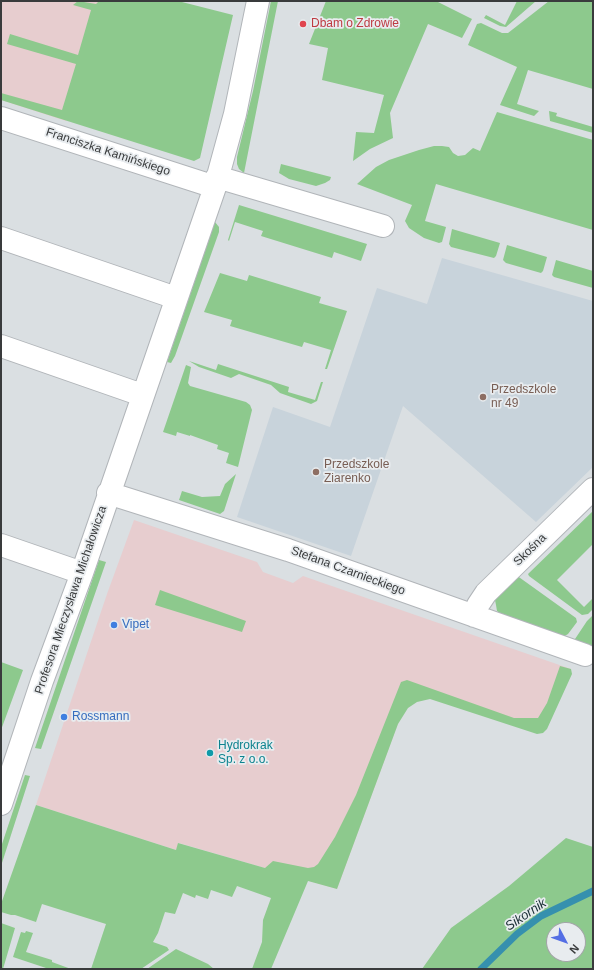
<!DOCTYPE html>
<html>
<head>
<meta charset="utf-8">
<style>
  body { margin:0 }
  #map { position:relative; width:594px; height:970px; overflow:hidden; background:#dadfe2; font-family:Arial,sans-serif }
  canvas { display:block }
  .frame { position:absolute; inset:0; border:2px solid #393b3c; pointer-events:none }
  .north { position:absolute; left:546px; top:922px; width:40px; height:40px; box-sizing:border-box; background:#e8ecef; border:1px solid #a2a5a7; border-radius:50%; rotate:131deg; font-size:11px; font-weight:700; line-height:16px; text-align:center; color:#393b3c }
  .north::after { content:''; display:block; margin:auto; width:14px; height:18px; background:#546ee4; clip-path:polygon(50% 0,100% 100%,50% 72%,0 100%) }
</style>
</head>
<body>
<div id="map">
<canvas width="594" height="970"></canvas>
<div class="frame"></div>
<div class="north">N</div>
</div>
<script>
const context = document.querySelector('canvas').getContext('2d');
context.lineJoin = 'round';
function paint(path, color) { context.fillStyle = color; context.fill(path, 'evenodd'); }
const poly = rows => new Path2D(rows.map(r => 'M' + r).join(''));
function stroke(path, color, width, dash) { context.strokeStyle = color; context.lineWidth = width; context.lineCap = dash ? 'butt' : 'round'; context.setLineDash(dash || []); context.stroke(path); }
function drawText(font, color, halo, rows, align = 'center') {
  context.font = font + ' Arial,sans-serif'; context.lineWidth = 3.5; context.setLineDash([]); context.textBaseline = 'middle'; context.strokeStyle = halo; context.fillStyle = color; for (const [text, x, y, turn = 0] of rows) {
    context.save(); context.translate(x, y); context.rotate((+turn || 0) * Math.PI / 180); context.textAlign = isNaN(turn) ? turn : align; if (halo) context.strokeText(text, 0, 0); context.fillText(text, 0, 0); context.restore();
  }
}
const commercial = poly([
  [1,1,110,1,66,121,1,100],
  [134,520,257,562,263,572,293,583,303,576,571,669,543,729,411,688,337,889,179,843,176,850,36,805,107,594]
]);
const built = poly([
  [442,258,593,301,593,467,536,522,403,406,351,556,237,517,273,407,330,427,377,288,427,304]
]);
const green = poly([
  [78,1,96,4,99,1,178,1,233,15,200,158,194,161,1,100,1,93,62,110,76,64,7,44,10,34,78,55,91,10,73,5],
  [271,1,278,1,244,173,239,169,237,164,237,157,253,91],
  [326,1,436,1,472,19,462,38,428,24,390,113,393,138,370,149,353,161,356,132,374,133,384,95,322,80,328,48,309,44],
  [517,1,536,1,506,27,500,26,484,18,486,15,505,25],
  [549,1,593,1,593,89,528,70,517,104,539,111,534,116,500,105,517,67,468,45,477,24,481,23,502,33,508,33],
  [549,111,557,113,556,116,593,127,593,133,550,121],
  [497,112,593,140,593,230,436,184,425,221,446,227,442,242,439,243,424,238,409,228,405,221,412,205,357,184,376,167,389,160,419,150,434,146,442,146,449,147,453,153,458,156,465,155,473,148,480,151],
  [281,164,331,177,330,180,325,183,316,186,289,179,279,173],
  [239,205,367,244,361,261,334,252,332,258,261,236,263,231,235,222,229,241,228,240],
  [215,222,219,227,219,232,175,356,171,363,167,362],
  [452,229,500,243,496,256,494,258,451,247,449,244],
  [507,245,547,257,543,271,541,273,506,263,503,260],
  [556,260,593,271,593,288,554,277,552,275],
  [220,273,247,281,249,275,321,297,319,303,347,311,327,369,325,369,331,350,304,342,302,347,230,326,232,320,204,312],
  [189,361,216,370,218,364,289,387,288,392,315,400,321,382,323,382,317,401,311,404,280,393,271,385,239,374,231,378,199,367],
  [186,365,191,367,188,383,190,386,246,402,250,405,252,410,238,467,226,463,229,453,217,449,218,445,190,435,190,436,177,432,176,436,163,432],
  [236,474,224,511,220,514,179,500,182,491,202,497,220,496,225,484],
  [593,511,593,544,557,580,584,607,593,598,593,609,588,614,582,615,529,576,528,574],
  [99,560,106,562,41,749,35,748],
  [516,575,576,618,577,622,568,634,563,637,501,614,497,611,496,605,495,600,497,594],
  [160,590,246,621,242,632,155,605],
  [593,615,593,648,573,642,587,621],
  [1,662,23,670,1,730,2,705],
  [560,666,571,669,572,674,547,729,543,733,537,734,430,699,417,702,408,708,398,724,337,889,308,881,271,969,252,969,262,942,263,920,271,898,237,886,232,897,211,890,208,899,196,895,195,898,183,893,175,914,165,912,158,933,153,942,167,947,169,950,141,969,91,969,106,924,42,904,36,922,15,915,11,915,1,912,1,904,36,805,176,850,178,843,265,868,273,861,308,868,314,867,318,864,335,837,356,795,401,682,407,680,514,718,538,718,547,703],
  [25,775,30,776,1,866,1,847],
  [566,838,593,847,593,969,422,969,451,928,509,886],
  [554,930,578,930,578,954,554,954],
  [1,923,15,928,3,969,1,969],
  [26,931,33,933,26,952,52,960,52,962,71,969,49,969,13,957,21,932,25,933],
  [176,949,208,964,214,969,147,969]
]);
const stream = poly([
  [481,969,517,934,541,916,593,891]
]);
const minor = poly([
  [1,118,215,187],
  [217,177,383,226],
  [1,238,176,298],
  [1,346,142,395],
  [108,493,288,550,585,655],
  [1,545,82,573],
  [474,616,478,605,486,593,593,489],
  [1,804,42,681,82,573,215,187,235,114,258,1]
]);
const markers = [
  [303,24,4,"#e0444e"],
  [483,397,4,"#8d6e63"],
  [316,472,4,"#8d6e63"],
  [114,625,4,"#3f7fe0"],
  [64,717,4,"#3f7fe0"],
  [210,753,4,"#0f9aa8"]
];
const healthNames = [
  ["Dbam o Zdrowie",311,24]
];
const streetNames = [
  ["Franciszka Kamińskiego",108,152,18],
  ["Skośna",530,550,-44],
  ["Stefana Czarnieckiego",348,571,20],
  ["Profesora Mieczysława Michałowicza",71,600,-71]
];
const educationNames = [
  ["Przedszkole",491,390],
  ["nr 49",491,404],
  ["Przedszkole",324,465],
  ["Ziarenko",324,479]
];
const shopNames = [
  ["Vipet",122,625],
  ["Rossmann",72,717]
];
const cultureNames = [
  ["Hydrokrak",218,746],
  ["Sp. z o.o.",218,760]
];
const waterNames = [
  ["Sikornik",526,915,-34]
];
paint(commercial, '#e7cdcf');
paint(built, '#c8d3db');
paint(green, '#8dc98d');
stroke(stream, '#3690ae', 7);
stroke(minor, '#b1b5b9', 24);
stroke(minor, '#fff', 22);
for (const [x, y, r, color] of markers) { const dot = new Path2D(); dot.arc(x, y, r, 0, 2 * Math.PI); context.fillStyle = color; context.fill(dot); stroke(dot, '#e8ecef', 1.5); }
drawText('12px', '#be3a42', '#e8ecef', healthNames, 'left');
drawText('12px', '#393b3c', '#e8ecef', streetNames);
drawText('12px', '#785e54', '#e8ecef', educationNames, 'left');
drawText('12px', '#366cbe', '#e8ecef', shopNames, 'left');
drawText('12px', '#0d838f', '#e8ecef', cultureNames, 'left');
drawText('italic 13px', '#182d34', '#e8ecef', waterNames);
</script>
</body>
</html>
